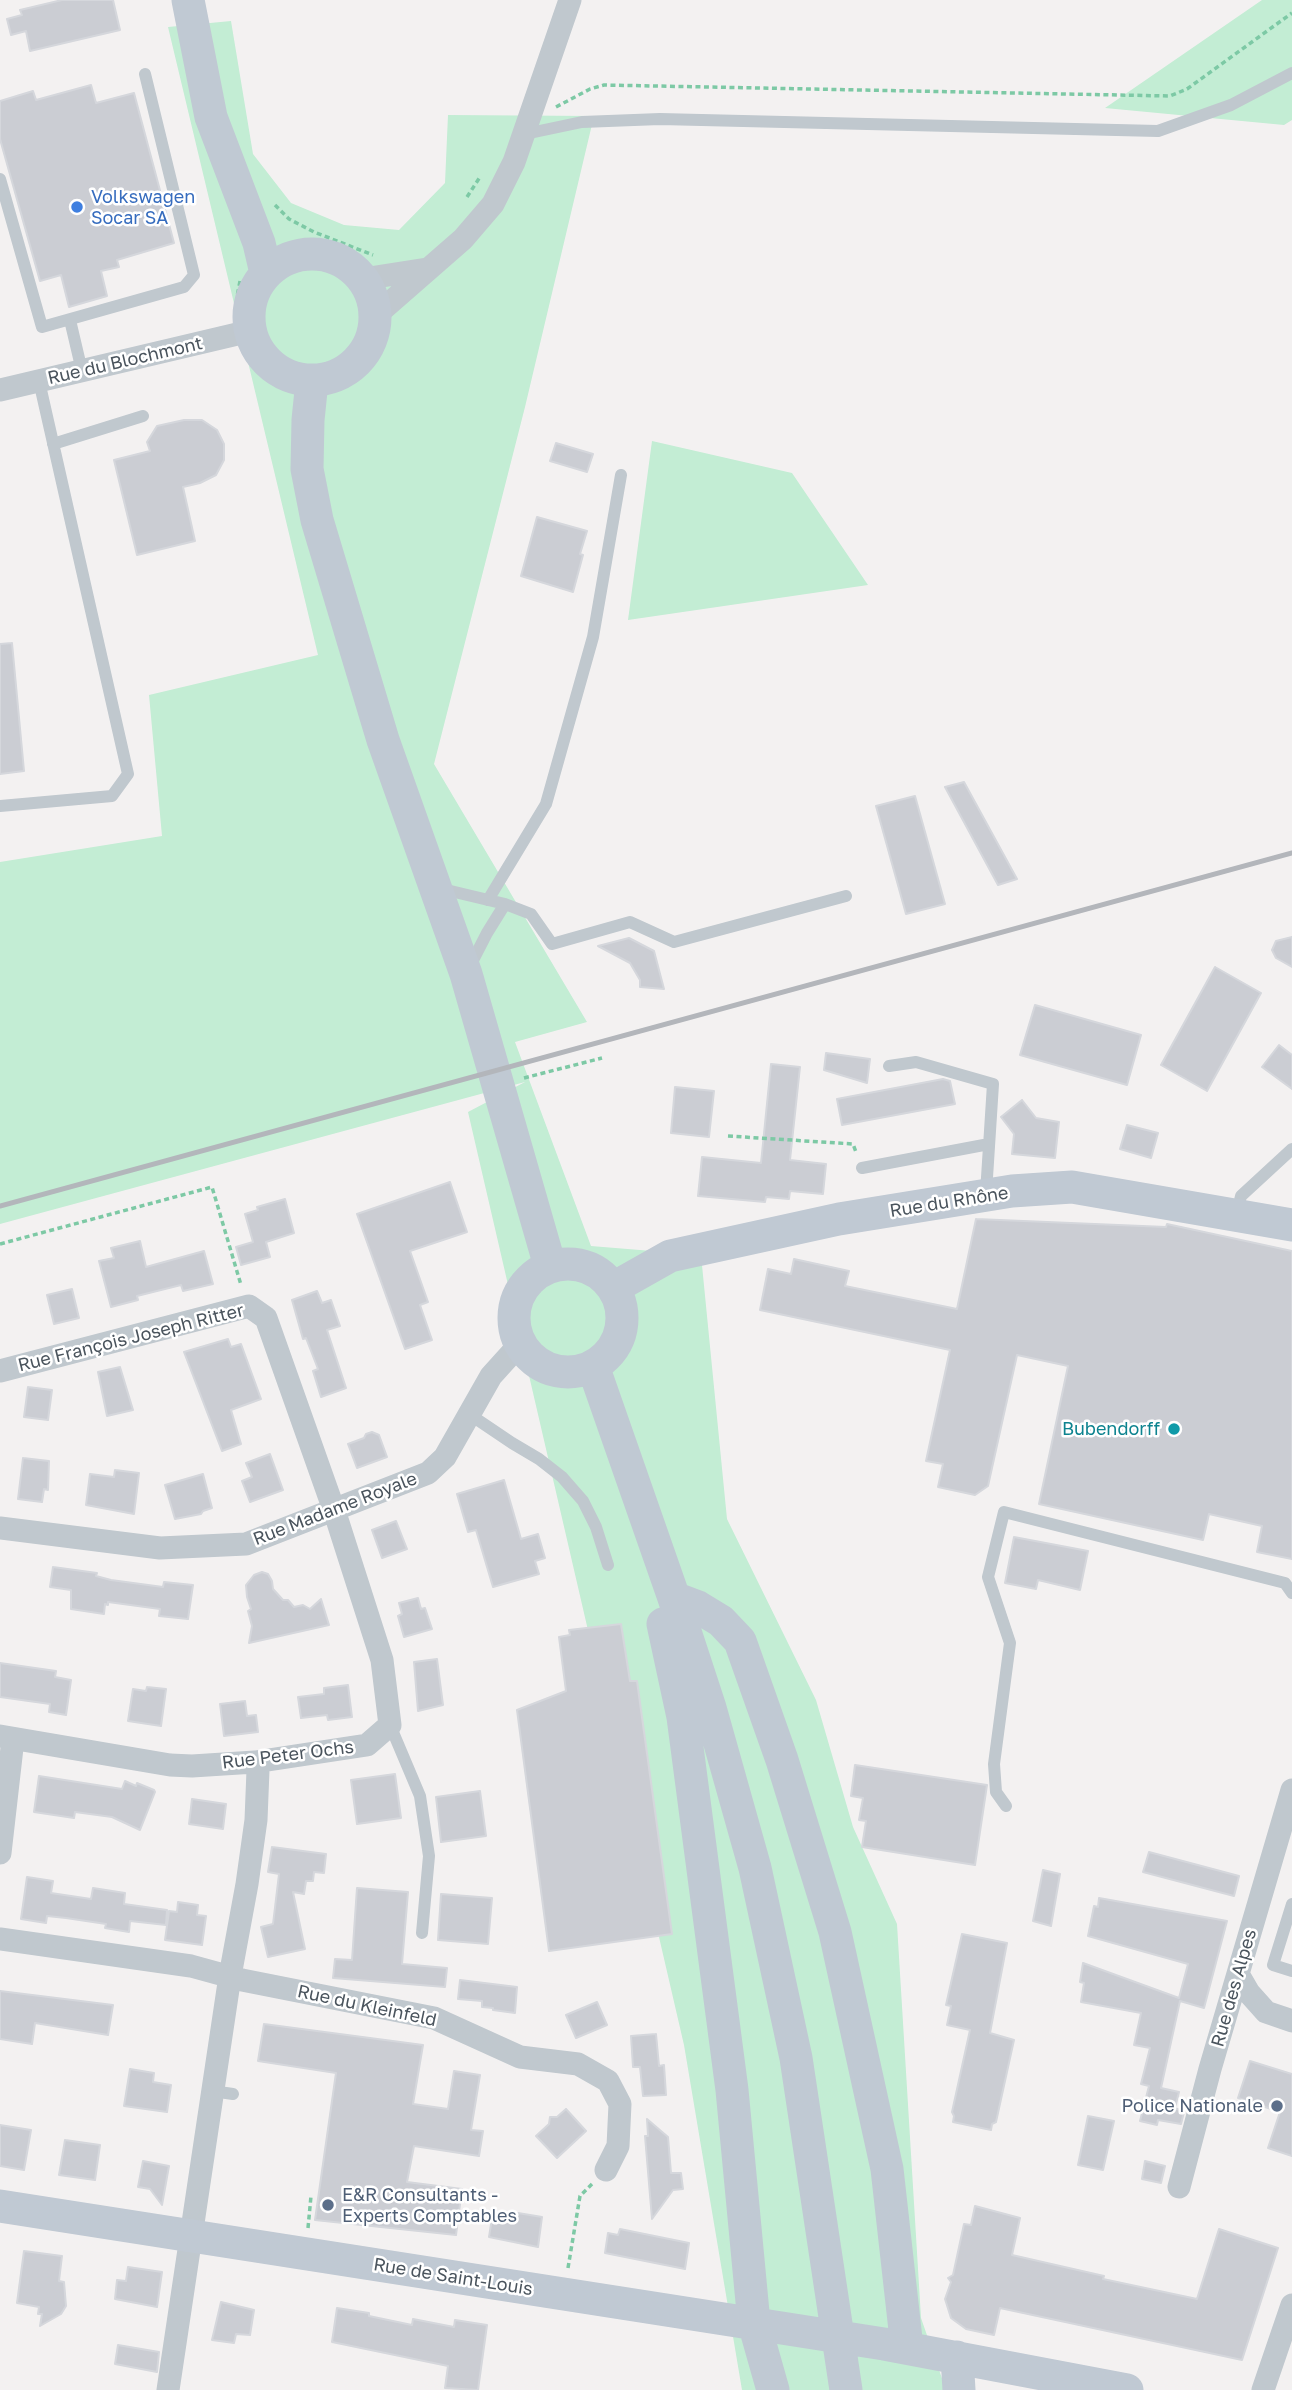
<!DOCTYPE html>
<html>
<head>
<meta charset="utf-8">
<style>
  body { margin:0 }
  canvas { display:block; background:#f3f1f1 }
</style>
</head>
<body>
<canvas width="1292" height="2390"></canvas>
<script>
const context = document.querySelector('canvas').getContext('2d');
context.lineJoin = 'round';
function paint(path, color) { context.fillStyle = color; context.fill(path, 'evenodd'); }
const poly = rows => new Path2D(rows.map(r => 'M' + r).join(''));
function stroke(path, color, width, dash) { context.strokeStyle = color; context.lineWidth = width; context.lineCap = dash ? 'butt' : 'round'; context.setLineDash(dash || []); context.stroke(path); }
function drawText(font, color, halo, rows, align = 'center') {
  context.font = font + ' "Golos Text",sans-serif'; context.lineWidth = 5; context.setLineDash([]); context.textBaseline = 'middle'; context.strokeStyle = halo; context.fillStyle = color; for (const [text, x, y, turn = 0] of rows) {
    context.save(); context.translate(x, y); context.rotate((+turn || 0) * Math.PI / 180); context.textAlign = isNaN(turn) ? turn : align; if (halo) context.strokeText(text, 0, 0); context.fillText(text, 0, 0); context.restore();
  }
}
const green = poly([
  [1262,0,1292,0,1292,120,1284,125,1105,108],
  [231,21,253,154,291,203,344,225,399,230,445,183,448,115,594,116,525,407,434,764,587,1022,515,1042,591,1246,701,1255,727,1519,816,1700,853,1827,897,1924,921,2318,946,2390,742,2390,684,2045,468,1112,525,1082,0,1224,0,862,162,836,149,695,318,655,168,27],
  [652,441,792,473,868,585,628,620]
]);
const building = poly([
  [62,0,113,0,120,30,30,51,26,31,11,35,7,19,22,15,20,10,62,0],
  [91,85,96,103,134,93,174,243,117,260,119,267,101,271,107,296,69,307,61,275,40,281,0,139,0,101,33,91,36,100,91,85],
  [184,420,202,420,217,430,224,444,224,460,216,475,200,483,183,487,195,541,137,555,114,460,150,451,147,442,157,426,184,420],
  [556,443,593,454,587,472,550,461,556,443],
  [537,517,587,531,580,554,583,555,573,592,521,576,537,517],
  [12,643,24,771,0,774,0,644,12,643],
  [964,782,1017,879,998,885,945,787,964,782],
  [915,796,945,904,906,914,876,806,915,796],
  [1292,937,1292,967,1276,958,1272,950,1276,941,1292,937],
  [629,938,654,951,664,989,640,987,640,980,630,963,598,946,629,938],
  [1215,967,1261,993,1207,1091,1161,1065,1215,967],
  [1035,1005,1141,1035,1127,1085,1020,1055,1035,1005],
  [1279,1045,1292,1055,1292,1089,1262,1067,1279,1045],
  [826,1053,870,1059,867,1083,824,1070,826,1053],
  [771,1064,800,1067,790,1160,826,1164,823,1194,790,1191,789,1199,766,1197,765,1202,698,1196,702,1157,761,1163,771,1064],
  [943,1079,950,1081,955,1104,842,1125,837,1099,943,1079],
  [675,1087,714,1091,709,1137,671,1133,675,1087],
  [1022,1100,1036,1118,1059,1122,1055,1158,1012,1154,1014,1134,1001,1117,1022,1100],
  [1127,1125,1158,1133,1151,1158,1120,1149,1127,1125],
  [450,1182,467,1232,410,1251,428,1302,420,1305,432,1340,405,1349,357,1214,450,1182],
  [285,1199,294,1233,266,1242,270,1257,241,1265,236,1247,253,1242,245,1214,258,1210,257,1207,285,1199],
  [976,1219,1166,1227,1167,1224,1292,1251,1292,1559,1257,1552,1262,1526,1209,1514,1203,1540,1039,1504,1068,1366,1017,1355,988,1486,975,1495,938,1487,943,1464,926,1461,950,1350,760,1310,768,1269,791,1274,794,1259,849,1271,845,1286,957,1309,976,1219],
  [140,1241,146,1267,204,1251,213,1284,183,1291,181,1285,137,1296,138,1300,111,1307,99,1261,114,1258,111,1248,140,1241],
  [72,1289,79,1318,54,1324,47,1295,72,1289],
  [317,1291,322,1303,331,1300,340,1326,327,1330,346,1388,321,1397,313,1371,318,1369,306,1338,303,1339,292,1300,317,1291],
  [228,1339,231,1347,241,1344,261,1399,231,1410,241,1444,222,1451,184,1352,228,1339],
  [120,1367,133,1410,107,1416,98,1372,120,1367],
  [28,1387,52,1390,48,1420,24,1417,28,1387],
  [372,1432,379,1435,387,1457,357,1468,348,1444,364,1438,366,1434,372,1432],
  [270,1454,283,1490,250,1502,242,1481,252,1477,246,1463,270,1454],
  [23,1458,49,1461,48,1490,44,1489,42,1502,18,1499,23,1458],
  [115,1470,139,1473,134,1514,86,1505,90,1474,114,1477,115,1470],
  [203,1474,212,1508,203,1511,201,1514,175,1519,165,1485,203,1474],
  [504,1480,521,1539,538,1534,545,1558,535,1561,539,1574,493,1587,476,1530,468,1532,457,1494,504,1480],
  [396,1521,407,1549,382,1558,372,1530,396,1521],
  [1014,1537,1088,1551,1080,1590,1038,1580,1036,1589,1005,1583,1014,1537],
  [53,1567,97,1573,96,1576,111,1580,163,1587,164,1582,193,1585,188,1619,159,1616,160,1609,108,1602,108,1605,105,1604,104,1614,71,1609,71,1590,50,1587,53,1567],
  [262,1572,268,1574,272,1581,273,1589,283,1600,288,1600,294,1607,303,1605,310,1609,321,1599,329,1625,249,1643,252,1626,248,1611,251,1609,247,1597,246,1585,254,1575,262,1572],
  [418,1598,421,1609,425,1608,432,1629,404,1637,398,1616,402,1614,399,1603,418,1598],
  [621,1624,630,1681,637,1681,672,1934,549,1951,517,1710,566,1691,559,1637,570,1635,569,1630,621,1624],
  [437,1659,443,1705,418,1711,414,1662,437,1659],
  [0,1663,56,1671,55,1677,71,1680,66,1715,49,1712,50,1704,0,1697,0,1663],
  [348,1685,352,1717,328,1720,327,1715,301,1718,298,1697,324,1694,324,1688,348,1685],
  [147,1687,166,1689,161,1726,128,1721,133,1689,146,1691,147,1687],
  [245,1701,247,1716,256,1715,258,1732,224,1736,220,1704,245,1701],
  [855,1765,987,1785,975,1865,862,1847,866,1821,859,1820,863,1798,851,1796,855,1765],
  [395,1774,401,1818,357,1824,351,1780,395,1774],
  [39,1776,122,1789,125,1781,136,1786,137,1783,154,1790,155,1792,140,1830,112,1817,75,1812,74,1818,34,1812,39,1776],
  [480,1791,486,1836,441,1842,436,1797,480,1791],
  [192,1799,226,1804,223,1829,189,1824,192,1799],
  [272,1847,326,1854,324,1873,314,1872,313,1881,306,1881,304,1894,293,1892,305,1949,268,1957,261,1927,273,1924,279,1874,268,1872,272,1847],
  [1149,1852,1239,1876,1234,1896,1143,1872,1149,1852],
  [1043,1870,1060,1874,1051,1926,1033,1921,1043,1870],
  [27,1877,53,1881,51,1893,91,1899,93,1888,125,1893,124,1904,167,1910,166,1925,130,1921,129,1932,105,1928,106,1924,66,1918,47,1916,46,1923,21,1919,27,1877],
  [357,1888,408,1892,402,1964,447,1968,445,1987,333,1978,335,1959,352,1960,357,1888],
  [441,1894,492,1898,488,1944,438,1940,441,1894],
  [1099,1898,1227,1921,1204,2008,1180,2001,1161,2088,1179,2092,1175,2108,1184,2112,1181,2124,1158,2120,1157,2125,1140,2121,1149,2086,1141,2084,1150,2048,1134,2045,1141,2013,1081,2002,1084,1983,1080,1982,1083,1963,1179,1998,1188,1964,1088,1936,1094,1906,1098,1907,1099,1898],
  [178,1902,198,1905,197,1915,206,1916,202,1945,165,1940,169,1911,177,1912,178,1902],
  [962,1934,1007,1943,990,2033,1014,2040,996,2122,992,2124,991,2130,953,2122,954,2116,952,2112,970,2030,947,2025,951,2006,946,2005,962,1934],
  [460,1980,517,1987,515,2013,493,2010,493,2008,482,2007,482,2001,458,1999,460,1980],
  [0,1991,113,2005,108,2035,35,2023,32,2044,0,2039,0,1991],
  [597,2002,607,2025,576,2038,566,2015,597,2002],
  [264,2024,423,2045,413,2104,448,2109,454,2071,480,2075,471,2130,483,2131,479,2156,414,2146,407,2182,462,2189,456,2235,315,2220,336,2073,258,2061,264,2024],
  [656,2034,659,2066,664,2065,666,2095,643,2096,640,2067,633,2067,631,2036,656,2034],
  [1250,2061,1292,2074,1292,2156,1268,2148,1280,2112,1238,2098,1250,2061],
  [130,2069,154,2073,153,2082,171,2085,167,2112,124,2106,130,2069],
  [566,2109,586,2131,557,2158,536,2136,549,2124,550,2117,557,2117,566,2109],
  [1088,2116,1114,2121,1103,2170,1078,2165,1088,2116],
  [647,2119,668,2137,671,2173,681,2173,683,2189,673,2190,652,2219,645,2136,648,2136,647,2119],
  [0,2125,31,2130,24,2170,0,2166,0,2125],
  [65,2140,100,2145,95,2180,59,2175,65,2140],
  [143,2161,169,2166,162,2205,150,2189,138,2187,143,2161],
  [1145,2161,1165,2166,1161,2183,1142,2179,1145,2161],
  [975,2206,1020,2218,1012,2255,1104,2276,1103,2279,1197,2299,1219,2229,1278,2248,1242,2360,1000,2308,994,2335,966,2329,951,2318,945,2299,951,2282,948,2278,953,2275,964,2224,971,2225,975,2206],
  [518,2213,542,2217,538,2247,489,2237,492,2218,516,2222,518,2213],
  [620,2229,689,2243,685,2269,605,2253,608,2233,618,2235,620,2229],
  [24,2251,62,2256,59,2281,64,2282,66,2306,61,2314,40,2326,42,2314,38,2314,39,2307,17,2303,24,2251],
  [128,2267,162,2272,157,2307,115,2299,117,2280,126,2281,128,2267],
  [221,2302,254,2310,250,2335,236,2334,234,2343,212,2340,221,2302],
  [337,2308,369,2313,369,2316,412,2325,413,2319,454,2327,455,2320,487,2325,478,2390,445,2388,448,2366,332,2342,337,2308],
  [118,2345,159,2352,157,2372,115,2364,118,2345]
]);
const path = poly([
  [556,107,590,89,604,85,1170,96,1187,89,1292,13],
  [467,197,480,177],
  [275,205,289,219,314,232,373,255],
  [240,281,237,297,246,309],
  [524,1078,602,1058],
  [728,1136,853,1144,856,1152],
  [0,1244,212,1187,241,1285],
  [308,2228,311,2196],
  [568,2268,580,2196,592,2184]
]);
const lane = poly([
  [525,134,582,122,660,119,1158,131,1231,105,1292,73],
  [0,179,42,327,184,287,194,275,145,74],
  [70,320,82,371],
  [53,444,143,416],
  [0,806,112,796,128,774,39,381],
  [438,888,505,904,531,914,552,944,630,922,674,942,846,896],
  [488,900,546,804,593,637,621,475],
  [469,968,487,933,505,904],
  [889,1066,916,1062,993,1084,986,1193],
  [862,1168,989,1144],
  [1237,1213,1241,1196,1292,1149],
  [469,1414,512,1443,539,1459,562,1477,583,1501,596,1527,608,1565],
  [390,1725,420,1796,429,1856,422,1933],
  [1006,1806,996,1792,994,1764,1010,1643,988,1577,1004,1512,1285,1583,1292,1593],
  [1292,1904,1273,1965,1292,1971],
  [212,2091,233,2094]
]);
const street = poly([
  [363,279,427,269],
  [376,315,463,239,493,204,514,162,570,0],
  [0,390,250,331],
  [0,1371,249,1306,266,1318,334,1510,382,1660,390,1725,367,1745,255,1762,192,1766,170,1765,0,1736],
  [0,1528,160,1548,246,1544,428,1473,445,1457,491,1376,519,1345],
  [0,1853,13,1739],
  [0,1939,191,1966,242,1980,434,2018,520,2057,578,2064,608,2081,620,2104,618,2146,606,2170],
  [1238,1974,1249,1993,1266,2012,1292,2021],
  [1179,2187,1210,2069,1292,1790],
  [168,2390,230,1976,247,1884,256,1820,258,1770,255,1762],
  [1263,2390,1292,2305]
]);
const secondary = poly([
  [188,0,211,117,259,243,266,273],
  '249 317a63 63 0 1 1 126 0a63 63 0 1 1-126 0Z',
  [312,381,308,420,307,469,317,520,383,740,466,974,550,1266],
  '514 1318a54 54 0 1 1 108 0a54 54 0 1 1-108 0Z',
  [615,1287,670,1256,839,1219,1012,1191,1072,1187,1292,1225],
  [594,1369,674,1598,710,1708,755,1868,796,2058,846,2390],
  [674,1598,698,1607,721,1621,740,1641,782,1760,835,1932,887,2169,907,2348],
  [663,1624,683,1717,732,2090,754,2323,773,2390],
  [0,2206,884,2344,1127,2390],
  [957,2357,959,2390]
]);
const rail = poly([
  [0,1206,1292,853]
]);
const markers = [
  [77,207,7,"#3f7fe0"],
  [1174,1429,7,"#0f9aa8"],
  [1277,2106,7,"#5c6f8a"],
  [328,2205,7,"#5c6f8a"]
];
const shopNames = [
  ["Volkswagen",91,197],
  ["Socar SA",91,218]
];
const streetNames = [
  ["Rue du Blochmont",125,361,-13],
  ["Rue du Rhône",949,1202,-9],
  ["Rue François Joseph Ritter",131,1338,-14],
  ["Rue Madame Royale",335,1509,-21],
  ["Rue Peter Ochs",288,1755,-7],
  ["Rue des Alpes",1234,1988,-74],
  ["Rue du Kleinfeld",367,2006,12],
  ["Rue de Saint-Louis",453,2277,9]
];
const cultureNames = [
  ["Bubendorff",1160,1429]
];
const serviceNames = [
  ["Police Nationale",1263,2106],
  ["E&R Consultants -",342,2195,"left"],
  ["Experts Comptables",342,2216,"left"]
];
paint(green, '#c3edd4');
paint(building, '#cbcdd3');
stroke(building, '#d5d7dc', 2);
stroke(path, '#7dc9a5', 3.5, [5, 3.5]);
stroke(lane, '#c0c8ce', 12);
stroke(street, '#c0c8ce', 23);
stroke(secondary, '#c0c9d3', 33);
stroke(rail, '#b3b6bb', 5);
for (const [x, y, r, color] of markers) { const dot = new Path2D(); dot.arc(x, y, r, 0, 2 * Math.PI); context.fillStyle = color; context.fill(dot); stroke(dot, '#fff', 2.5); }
drawText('18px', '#366cbe', '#fff', shopNames, 'left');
drawText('18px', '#4a545d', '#fff', streetNames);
drawText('18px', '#0d838f', '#fff', cultureNames, 'right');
drawText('18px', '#4e5e75', '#fff', serviceNames, 'right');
</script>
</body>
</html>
